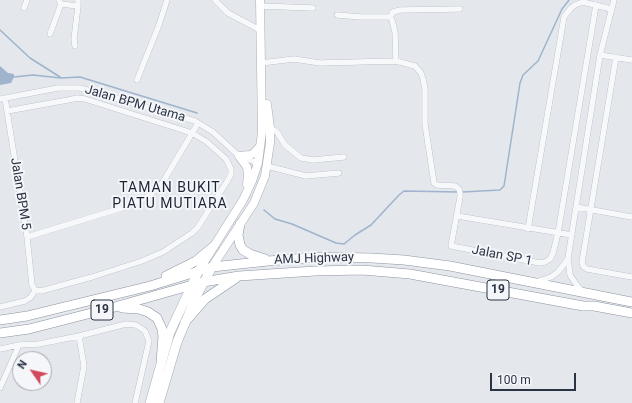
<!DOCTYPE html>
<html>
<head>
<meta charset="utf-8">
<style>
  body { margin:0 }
  #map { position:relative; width:632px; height:403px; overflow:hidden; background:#e4e7ec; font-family:Roboto,sans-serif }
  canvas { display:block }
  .north { position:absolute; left:12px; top:351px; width:40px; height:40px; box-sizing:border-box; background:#f4f6f9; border:1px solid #a4a8b1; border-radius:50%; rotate:304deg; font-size:11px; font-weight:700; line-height:16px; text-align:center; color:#2b3445 }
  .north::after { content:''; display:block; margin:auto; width:14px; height:18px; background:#d1495b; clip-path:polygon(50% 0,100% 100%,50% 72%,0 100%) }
  .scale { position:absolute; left:490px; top:373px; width:86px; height:18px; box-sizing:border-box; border:2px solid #2b3445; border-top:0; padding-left:5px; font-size:12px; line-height:14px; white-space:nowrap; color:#2b3445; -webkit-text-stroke:3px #f4f6f9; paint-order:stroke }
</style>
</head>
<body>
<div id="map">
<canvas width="632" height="403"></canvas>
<div class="north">N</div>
<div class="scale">100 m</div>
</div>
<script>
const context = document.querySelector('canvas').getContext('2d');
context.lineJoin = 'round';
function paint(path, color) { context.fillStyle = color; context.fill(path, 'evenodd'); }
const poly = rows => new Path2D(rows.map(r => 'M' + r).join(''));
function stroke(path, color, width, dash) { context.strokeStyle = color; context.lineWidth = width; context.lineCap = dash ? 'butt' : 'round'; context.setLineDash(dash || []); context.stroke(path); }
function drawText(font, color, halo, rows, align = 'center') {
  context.font = font + ' Roboto,sans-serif'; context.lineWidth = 4; context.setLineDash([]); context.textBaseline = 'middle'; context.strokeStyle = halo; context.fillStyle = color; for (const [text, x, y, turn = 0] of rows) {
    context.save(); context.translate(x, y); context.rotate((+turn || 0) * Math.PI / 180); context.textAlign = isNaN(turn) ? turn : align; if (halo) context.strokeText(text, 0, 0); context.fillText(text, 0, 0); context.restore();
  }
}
const water = poly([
  [0,66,8,73,14,74,14,77,11,83,0,85]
]);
const stream = poly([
  [0,30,30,58,60,77],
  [14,77,33,75,61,78,80,77,197,113],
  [462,192,500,190,504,186,520,83,523,75,538,61,562,9,569,0],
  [264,210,275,219,292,224,336,243,344,244,355,235,371,225,399,195,404,191,458,192]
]);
const minor = poly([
  [215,0,228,13,260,30],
  [61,4,78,6,78,0],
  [260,6,313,8],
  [24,8,27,0],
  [337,15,361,17,390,17,392,20,395,32,396,61],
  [390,17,393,12,400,10,460,9],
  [50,34,61,4,59,0],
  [75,46,74,39,78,6],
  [600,55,632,60],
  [616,57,582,262,583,266,587,269,632,277],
  [261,63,294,59,320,63,396,61,415,66,421,73,423,79,425,89,425,124,434,183,437,185,455,186,459,189,460,193,460,197,451,246,540,263,545,262,550,259,553,253,558,233,596,5],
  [137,80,159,25,167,0],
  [5,98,27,237,32,285,35,290],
  [0,99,58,88,80,88,195,121,213,132,239,156,258,163],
  [7,111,68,100,77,98,85,99,192,133,207,142,226,159,231,169,231,174,228,180,198,227,192,233,163,252,142,261,92,277,41,291,35,290],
  [270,128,277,132,285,145,301,158,313,160,344,157],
  [267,166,306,176,339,173],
  [576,207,632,217],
  [457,216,572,235],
  [528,229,564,17,571,8,575,5,583,2,611,9],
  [27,237,125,207,142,200,156,190,163,182,198,123],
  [536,282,551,277,558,272,568,259],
  [582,291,576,284,570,275,568,258,600,55,614,0],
  [0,307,25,301,31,297,35,290],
  [0,349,19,345,39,344,79,336,126,324,136,325,145,331,149,341,135,403],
  [0,388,19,345],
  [77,403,84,366,79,336]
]);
const secondary = poly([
  [239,156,247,167,248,175,247,184],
  [239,156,250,155,254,153,260,146],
  [212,267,254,203,265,176,270,143,270,128,267,104],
  [199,270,243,200,252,181,258,163,262,132,260,0]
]);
const primary = poly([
  [150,403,170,332,199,270],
  [159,403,177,342,196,297,212,267]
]);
const trunk = poly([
  [240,224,238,235,240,245,243,250,250,254,265,259],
  [166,276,196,261,214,246],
  [122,308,139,309,148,312,157,318,162,329,163,336,161,362],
  [0,320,27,316,150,286,212,267,268,261,321,257,372,258,404,260,450,266,632,302],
  [185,322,205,299,236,278],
  [0,333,29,329,111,308,203,282,239,276,315,271,362,270,410,274,583,306,594,306,632,313]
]);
const shields = [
  [498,290,22],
  [102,310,22]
];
const shieldNames = [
  ["19",498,290],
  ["19",102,310]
];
const streetNames = [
  ["Jalan BPM Utama",135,104,16],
  ["Jalan BPM 5",20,194,81],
  ["Jalan SP 1",502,256,11],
  ["AMJ Highway",314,259,-2]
];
const neighbourhoodNames = [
  ["TAMAN BUKIT",170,188],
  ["PIATU MUTIARA",170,204]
];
paint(water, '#9fb4cc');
stroke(stream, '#9fb4cc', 1.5);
stroke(minor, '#a9aeb7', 6);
stroke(secondary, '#a9aeb7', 9);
stroke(primary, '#a3abb8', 10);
stroke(trunk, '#8b94a3', 10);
stroke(minor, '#f7f8fa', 5.5);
stroke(secondary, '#fff', 8);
stroke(primary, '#fff', 9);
stroke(trunk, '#fff', 9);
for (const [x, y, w] of shields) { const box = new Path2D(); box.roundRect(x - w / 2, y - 10, w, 20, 3); context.fillStyle = '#f4f6f9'; context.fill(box); stroke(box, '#2b3445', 1); }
drawText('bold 12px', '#2b3445', null, shieldNames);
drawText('13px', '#2b3445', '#f4f6f9', streetNames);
context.letterSpacing = '1px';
drawText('14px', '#1d2536', '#f4f6f9', neighbourhoodNames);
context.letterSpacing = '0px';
</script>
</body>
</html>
